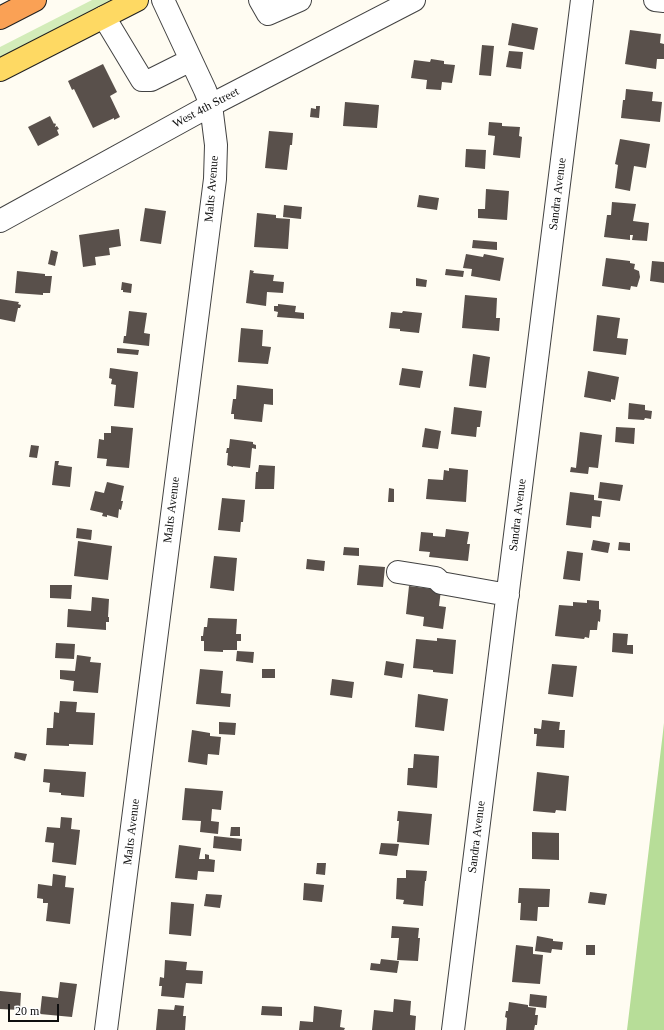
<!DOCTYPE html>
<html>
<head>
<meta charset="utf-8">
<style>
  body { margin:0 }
  #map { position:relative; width:664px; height:1030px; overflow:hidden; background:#fffcf2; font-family:"Times New Roman",serif }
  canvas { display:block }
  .scale { position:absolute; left:8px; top:1004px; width:51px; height:18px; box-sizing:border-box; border:2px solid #0f0f0f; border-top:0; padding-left:5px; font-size:12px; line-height:14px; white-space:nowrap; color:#0f0f0f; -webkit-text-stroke:3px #fff; paint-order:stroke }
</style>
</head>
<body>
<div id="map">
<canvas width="664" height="1030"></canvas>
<div class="scale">20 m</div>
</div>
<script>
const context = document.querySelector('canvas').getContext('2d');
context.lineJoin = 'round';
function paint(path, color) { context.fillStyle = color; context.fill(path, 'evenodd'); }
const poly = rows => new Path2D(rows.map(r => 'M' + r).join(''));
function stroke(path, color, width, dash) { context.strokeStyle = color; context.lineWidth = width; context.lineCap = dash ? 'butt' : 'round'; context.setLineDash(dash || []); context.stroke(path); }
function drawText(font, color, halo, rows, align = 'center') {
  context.font = font + ' "Times New Roman",serif'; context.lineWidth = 4; context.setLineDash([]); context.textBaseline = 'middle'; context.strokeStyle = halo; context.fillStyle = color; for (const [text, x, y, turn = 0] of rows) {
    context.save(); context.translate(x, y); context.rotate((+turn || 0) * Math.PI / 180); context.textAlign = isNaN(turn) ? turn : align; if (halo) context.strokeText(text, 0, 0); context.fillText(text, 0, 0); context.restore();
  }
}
const green = poly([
  [92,0,117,0,0,60,0,47]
]);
const forest = poly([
  [664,723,664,1030,627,1030,663,732]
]);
const building = poly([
  [512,23,538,28,534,50,508,45],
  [630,30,661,34,660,43,664,44,664,59,657,59,656,69,625,64],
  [482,45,494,46,491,76,479,75],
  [509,51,523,52,521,69,506,67],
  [431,59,444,61,444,64,455,65,452,83,442,82,441,90,426,89,427,80,411,78,414,60,430,62],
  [103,64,117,92,110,96,120,117,114,120,114,118,93,128,74,89,72,90,68,81],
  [626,89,653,92,652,101,662,102,660,122,621,118,623,100,625,100],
  [345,102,379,105,377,128,343,126],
  [316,106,320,106,319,118,310,117,311,108,316,109],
  [50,116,54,124,55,123,56,125,55,126,55,127,57,126,59,129,57,130,59,135,38,146,28,127],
  [489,122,502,123,502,126,520,127,519,136,522,137,520,158,493,155,495,136,488,135],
  [269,131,293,133,292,145,290,145,287,170,265,168],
  [620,139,650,144,646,168,634,166,630,191,615,188,618,165,615,164],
  [466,149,486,150,485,169,465,167],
  [486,189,509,191,507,220,478,218,478,209,485,209],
  [419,195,439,198,437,210,417,207],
  [612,202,636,204,633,221,649,223,647,241,632,240,633,235,630,235,630,240,604,237,607,215,611,215],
  [284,205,302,207,301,219,283,217],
  [145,208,166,211,161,244,140,241],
  [257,213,276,215,276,218,290,219,288,249,254,247],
  [119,229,121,246,109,248,110,255,95,257,96,265,83,267,79,235],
  [473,240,497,242,497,250,472,248],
  [51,250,58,252,55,266,48,264],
  [466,254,483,257,484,254,504,258,500,281,471,276,472,269,463,268],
  [606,258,630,261,630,263,635,264,634,269,639,271,640,277,637,287,631,286,630,290,602,286],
  [652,261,664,262,664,283,650,281],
  [446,269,464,271,463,277,445,275],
  [250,270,254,271,253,273,274,275,273,281,284,282,283,293,267,292,266,306,246,303],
  [17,271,45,274,45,276,52,276,50,293,43,293,43,295,15,293],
  [416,278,427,280,426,287,416,286],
  [122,282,132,284,131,293,123,292,123,290,121,290],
  [465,295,497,298,496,318,500,318,499,331,462,328],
  [0,299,19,302,18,304,21,305,20,308,18,308,15,322,0,319],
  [278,304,296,306,295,312,304,313,304,319,277,317,278,312,274,311,274,306,278,306],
  [129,311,147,313,144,333,150,334,149,346,123,343,124,336,126,336],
  [403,311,422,313,419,333,400,331,400,329,389,328,391,312,402,313],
  [597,315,620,318,617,338,628,339,626,355,593,351],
  [241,328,263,330,262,346,271,347,268,364,238,362],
  [117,348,139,350,138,355,117,353],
  [473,354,490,357,486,388,469,386],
  [110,368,138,372,134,408,114,406,116,385,111,384,112,379,109,378],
  [402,368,423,371,420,388,399,385],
  [588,371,619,377,615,400,611,399,611,402,584,397],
  [237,385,273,389,273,405,264,404,262,422,234,419,234,414,231,414,233,399,236,399],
  [629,403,645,405,645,410,652,411,651,419,645,418,644,420,628,419],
  [454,407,482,411,480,427,477,427,476,437,451,434],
  [111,426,133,428,129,468,106,466,107,459,97,458,99,439,104,440,104,433,111,433],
  [616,427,635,428,634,444,615,442],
  [425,428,441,431,438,449,422,447],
  [580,432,602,435,598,468,589,467,588,474,570,472,571,467,576,468],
  [230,439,253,442,253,444,256,445,256,449,252,448,250,468,233,466,233,467,227,465,228,453,226,453,227,448,229,448],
  [31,445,39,446,37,458,29,457],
  [55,461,59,461,58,465,72,467,70,487,52,485],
  [259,465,275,466,274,489,255,489,256,472,258,472],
  [449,468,468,470,466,502,426,499,428,479,443,480,444,470,449,471],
  [107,482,124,486,121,501,123,501,121,510,119,509,118,518,107,515,107,517,102,516,103,513,90,510,95,491,104,493],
  [600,482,623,485,620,501,598,498],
  [389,488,394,489,394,502,388,502],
  [570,492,594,495,594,500,602,501,600,517,592,516,591,528,566,525],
  [222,498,245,500,243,522,241,522,240,532,218,530],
  [77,528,92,530,91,540,76,538],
  [446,529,469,532,467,544,470,544,468,561,429,557,430,552,419,551,421,532,433,533,433,536,445,537],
  [593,540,610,543,608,553,591,550],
  [78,541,112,546,108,580,74,576],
  [619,542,630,543,630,551,618,550],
  [344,547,359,548,359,556,343,555],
  [567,551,583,553,580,581,563,579],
  [214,556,237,558,234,591,210,588],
  [307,559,325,561,324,571,306,569],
  [359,565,385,567,383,587,357,585],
  [50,585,72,585,71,599,50,598],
  [409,586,441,590,439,606,446,607,443,629,423,626,424,617,406,614],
  [92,597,109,599,108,617,109,617,109,622,106,622,106,630,67,627,68,609,91,611],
  [587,600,599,601,599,609,601,610,600,622,598,621,597,630,590,630,589,638,585,637,584,639,555,636,559,605,573,606,573,602,587,603],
  [208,618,237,619,236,634,241,634,241,641,237,641,237,650,223,650,223,652,204,651,204,641,201,641,201,636,203,636,204,627,207,627],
  [613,633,628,634,627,645,633,645,633,654,612,652],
  [437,638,456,640,453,674,433,672,433,670,413,668,416,639,437,641],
  [56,643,75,644,74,659,55,658],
  [237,651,254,652,253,663,236,661],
  [77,655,91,657,90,662,101,663,98,693,73,691,74,681,60,679,60,670,75,671],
  [386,661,404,664,402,678,384,675],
  [552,664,577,666,573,697,548,694],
  [200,669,223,671,221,693,231,694,230,707,196,704],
  [262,669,275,669,275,678,262,678],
  [332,679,354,682,352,698,330,695],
  [418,694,448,699,444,731,415,727],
  [60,701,77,702,76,712,95,713,93,745,69,744,69,746,46,745,47,728,53,728,54,712,59,713],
  [542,720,560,722,559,730,565,730,564,748,536,746,537,734,534,734,534,728,541,729],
  [219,722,236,723,235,735,219,734],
  [192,730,210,733,210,736,221,737,219,755,208,754,207,765,188,762],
  [15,752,27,754,25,761,14,758],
  [414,754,439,756,437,788,407,785,408,768,413,768],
  [44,769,86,772,84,797,61,795,61,793,49,792,50,783,43,782],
  [537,772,569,776,566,811,556,810,555,813,533,811],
  [185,788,223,791,221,810,212,809,211,821,219,822,218,834,200,832,201,821,182,820],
  [398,811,432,814,429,845,397,842,399,821,397,821],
  [61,817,72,818,71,829,80,830,76,865,52,862,54,843,45,842,47,827,60,828],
  [231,827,240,827,240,836,230,836],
  [532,832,559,833,559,860,532,859],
  [214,836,242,839,241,851,213,848],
  [381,843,399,844,397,856,379,854],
  [179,845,201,848,199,859,205,859,205,854,209,855,209,859,215,860,214,872,198,871,197,880,175,878],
  [317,863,326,863,325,875,316,874],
  [406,870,427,871,426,881,425,881,423,906,403,904,404,900,396,899,397,878,406,878],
  [53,874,66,876,65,887,74,888,70,924,46,921,48,903,43,903,43,899,37,898,38,884,52,886],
  [304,883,324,885,322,902,303,900],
  [519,888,550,889,549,907,538,907,537,921,520,920,521,903,518,903],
  [590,892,607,894,605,905,588,903],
  [206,894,222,895,220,908,204,906],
  [171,902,194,904,191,936,169,934],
  [392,926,419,928,418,938,420,938,418,961,397,960,399,938,391,938],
  [537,936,553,939,553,941,563,942,562,950,552,949,551,953,535,951],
  [516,945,533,947,533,954,543,955,540,984,512,982],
  [586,945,595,945,595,955,586,955],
  [381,959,399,961,397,973,370,970,371,963,380,964],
  [165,960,187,962,186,970,203,971,202,984,186,983,184,998,161,996,162,986,159,986,160,977,164,978],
  [60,982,77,984,72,1017,40,1014,42,996,58,998],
  [0,991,21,993,20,1010,0,1009],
  [530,994,547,996,546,1008,529,1006],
  [394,999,411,1001,410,1015,416,1016,415,1030,372,1030,374,1010,393,1012],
  [509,1002,528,1005,528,1007,536,1008,535,1015,538,1015,537,1025,535,1025,534,1030,506,1030,507,1018,505,1017,506,1011,508,1011],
  [175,1005,184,1006,183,1016,186,1016,185,1030,156,1030,158,1009,174,1010],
  [262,1006,282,1007,282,1016,261,1015],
  [314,1006,342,1010,340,1027,345,1028,344,1030,299,1030,300,1021,313,1022]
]);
const minor = poly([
  [260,0,268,14,300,0],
  [655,0,664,1],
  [104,17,142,80,151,80,191,60],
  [0,221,211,105,414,0],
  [398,572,436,578,441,583,508,595],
  [106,1030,215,179,216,145,211,105,205,90,163,0],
  [453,1030,582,0]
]);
const major = poly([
  [0,70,137,0]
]);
const highway = poly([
  [0,18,35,0]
]);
const streetNames = [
  ["West 4th Street",206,108,-28],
  ["Malts Avenue",212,189,-85],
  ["Sandra Avenue",558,194,-83],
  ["Malts Avenue",172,510,-83],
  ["Sandra Avenue",518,515,-83],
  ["Malts Avenue",132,832,-83],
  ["Sandra Avenue",477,837,-83]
];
paint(green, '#d3ecb9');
paint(forest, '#b7dd98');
paint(building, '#59504b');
stroke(minor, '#424242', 24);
stroke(major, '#202020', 24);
stroke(highway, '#202020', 24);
stroke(minor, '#fff', 22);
stroke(major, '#fed963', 22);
stroke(highway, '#faa155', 22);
drawText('12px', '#0f0f0f', '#fff', streetNames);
</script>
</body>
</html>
